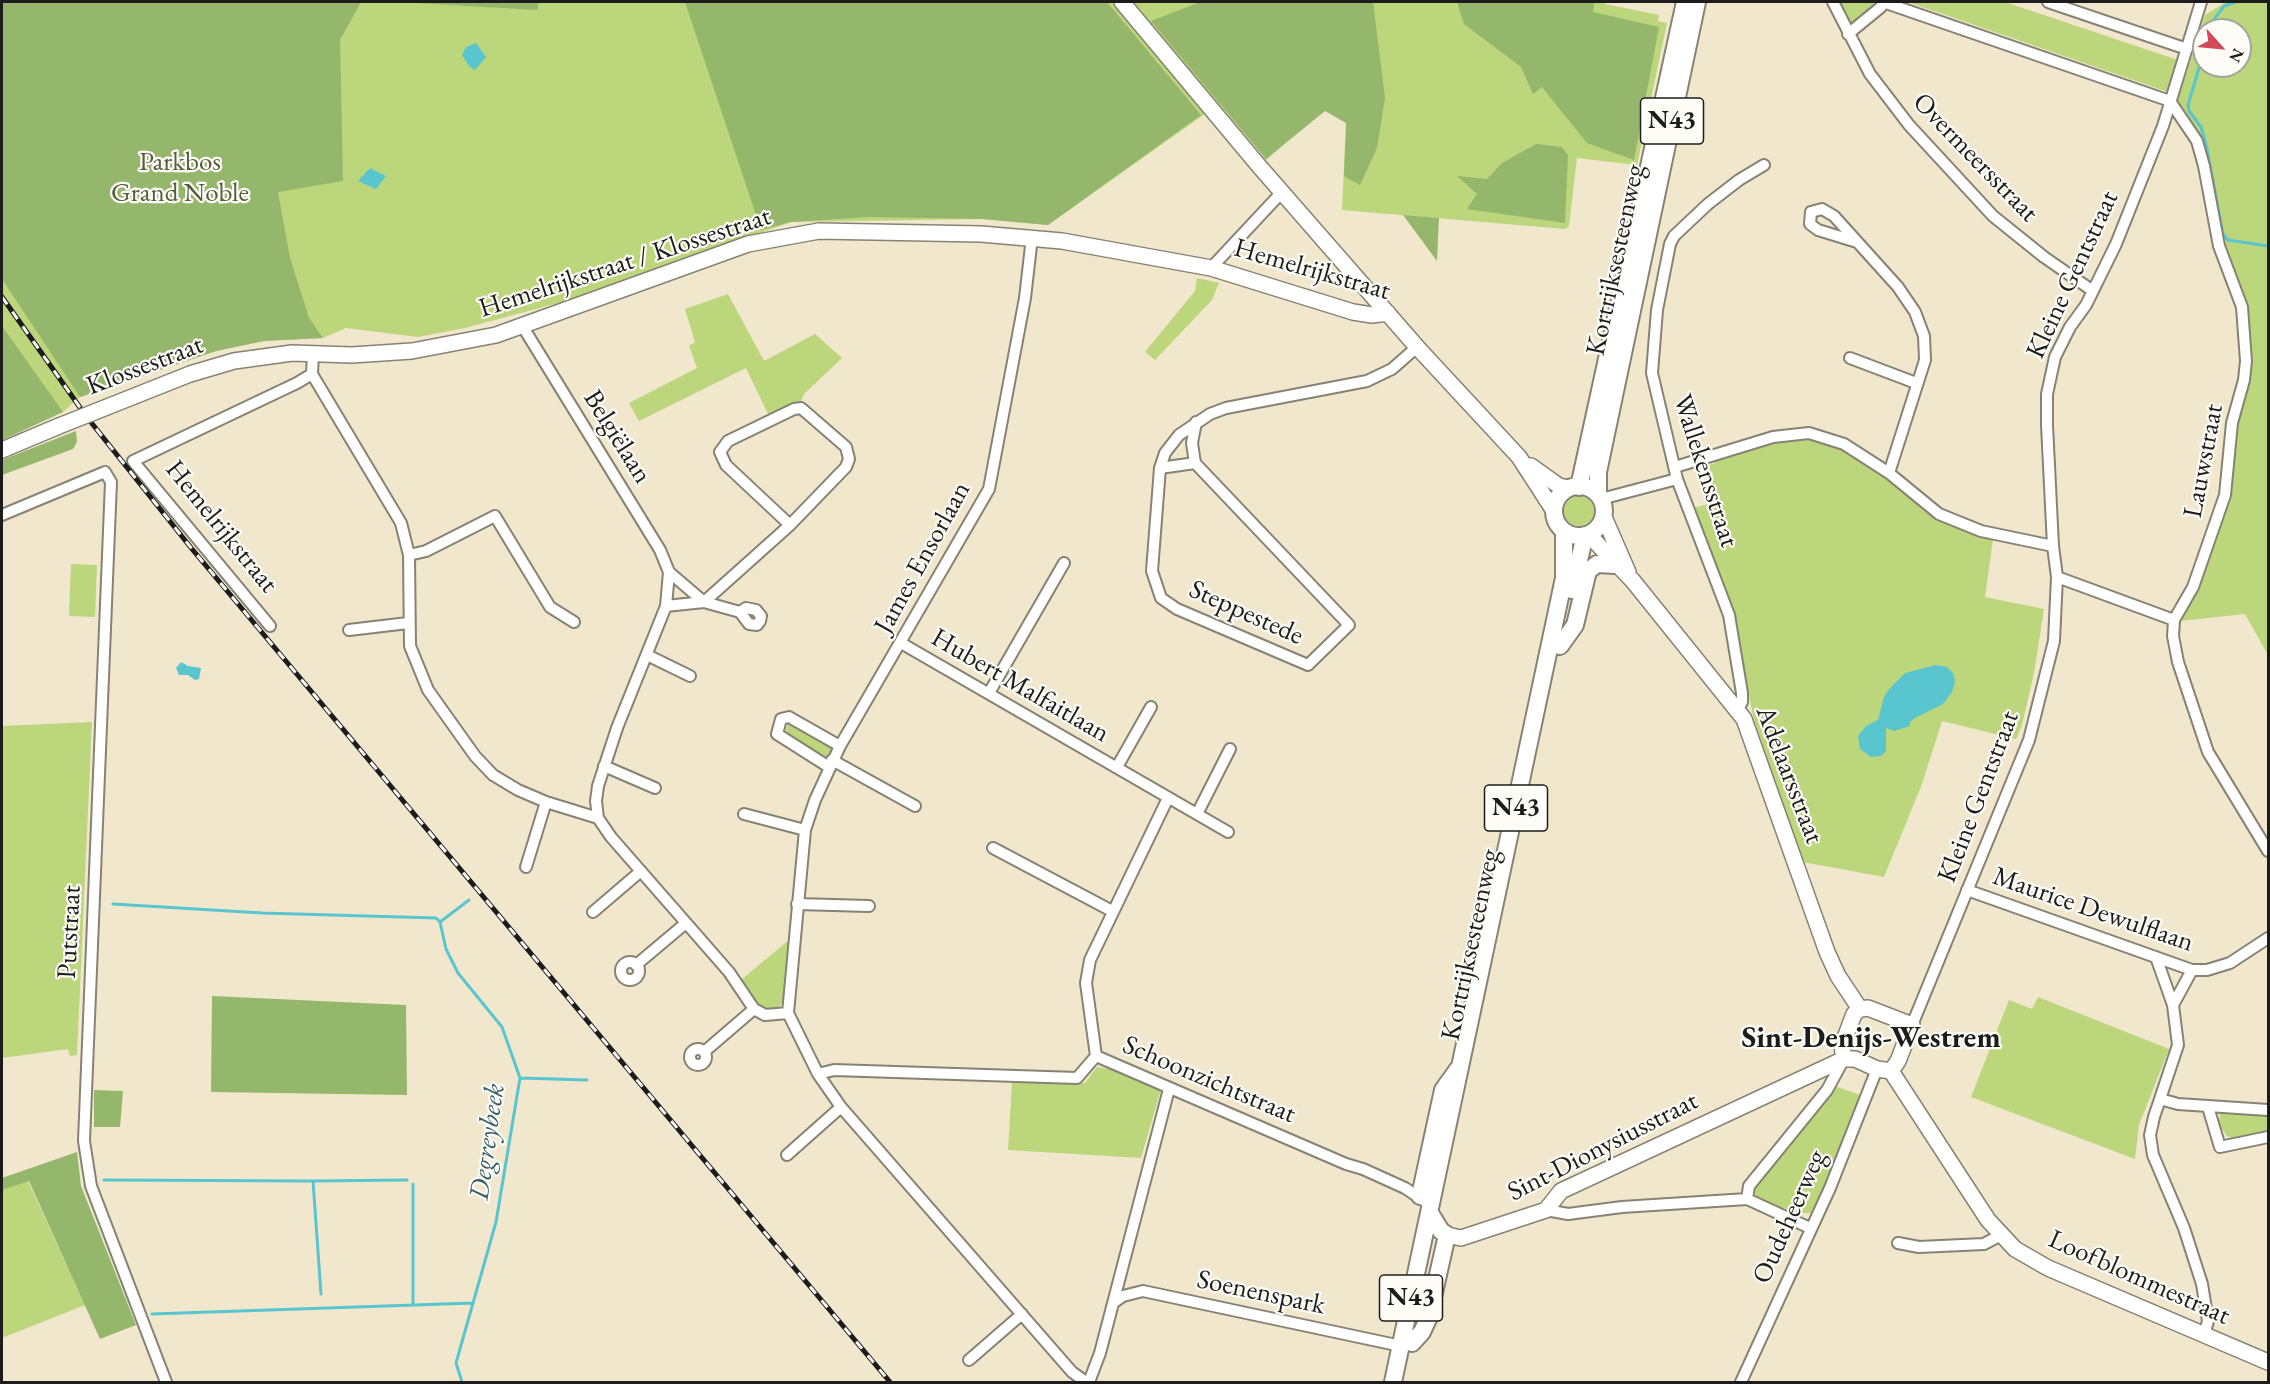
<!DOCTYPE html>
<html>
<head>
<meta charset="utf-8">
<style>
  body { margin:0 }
  #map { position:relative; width:2270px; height:1384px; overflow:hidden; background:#f1e7cd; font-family:"EB Garamond",serif }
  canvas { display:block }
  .frame { position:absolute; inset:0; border:3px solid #1c1c1c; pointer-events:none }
  .north { position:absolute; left:2192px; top:18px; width:60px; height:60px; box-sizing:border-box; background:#fdfcf7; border:2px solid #a3a29f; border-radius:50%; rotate:117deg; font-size:16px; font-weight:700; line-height:24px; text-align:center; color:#1c1c1c }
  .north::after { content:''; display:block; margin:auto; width:21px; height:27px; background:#d1495b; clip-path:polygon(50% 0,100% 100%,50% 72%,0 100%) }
</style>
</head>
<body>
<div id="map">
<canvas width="2270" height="1384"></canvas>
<div class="frame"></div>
<div class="north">N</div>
</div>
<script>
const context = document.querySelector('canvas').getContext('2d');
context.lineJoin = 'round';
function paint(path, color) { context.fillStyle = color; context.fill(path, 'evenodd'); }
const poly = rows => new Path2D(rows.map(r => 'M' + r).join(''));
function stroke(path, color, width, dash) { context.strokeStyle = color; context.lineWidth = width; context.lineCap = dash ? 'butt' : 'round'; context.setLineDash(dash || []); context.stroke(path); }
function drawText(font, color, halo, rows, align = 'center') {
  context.font = font + ' "EB Garamond",serif'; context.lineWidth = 4.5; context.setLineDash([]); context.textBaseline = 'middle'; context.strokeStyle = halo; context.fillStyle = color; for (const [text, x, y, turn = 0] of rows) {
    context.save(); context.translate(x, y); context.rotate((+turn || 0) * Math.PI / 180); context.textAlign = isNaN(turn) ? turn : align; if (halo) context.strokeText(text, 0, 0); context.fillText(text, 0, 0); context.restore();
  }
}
const green = poly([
  [2,2,1607,2,1605,4,1659,15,1658,21,1667,23,1637,165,1577,158,1569,226,1565,229,1342,210,1345,144,1358,81,1266,160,1219,104,1048,225,982,219,791,222,573,299,465,328,418,337,346,328,323,338,264,341,216,351,80,397,63,412,2,440],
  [1838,2,1872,2,1874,4,1852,25],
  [1908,2,2005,2,2178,60,2168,92],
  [2226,2,2268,2,2268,655,2245,614,2180,621,2207,560,2235,423,2251,367,2246,306,2230,264,2211,194,2203,140,2176,107,2205,15],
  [2204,30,2240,30,2240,66,2204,66],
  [1197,278,1219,283,1212,300,1155,360,1145,352,1195,291],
  [728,294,764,361,815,334,842,358,804,394,800,403,769,416,746,368,639,421,629,403,697,368,689,346,695,342,685,309],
  [1810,438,1848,451,1889,477,1940,518,1993,539,1985,597,2044,609,2034,673,2022,725,2016,739,1942,721,1922,784,1884,877,1803,862,1754,720,1733,618,1693,508,1716,502,1709,465,1715,463,1714,458,1776,440],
  '1564 511a15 15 0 1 1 30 0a15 15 0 1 1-30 0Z',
  [71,564,97,565,95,617,69,616],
  [92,722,77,1055,70,1056,68,1049,2,1058,2,726],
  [793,722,834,746,829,758,785,735,788,723],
  [789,940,785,998,778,1009,764,1010,758,1005,741,980],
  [2038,997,2169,1049,2139,1125,2135,1159,1971,1097,2009,1000,2032,1009],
  [1097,1067,1117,1070,1161,1089,1141,1158,1008,1150,1012,1083,1085,1083],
  [1835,1086,1863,1096,1825,1189,1811,1213,1799,1213,1780,1207,1756,1196,1754,1190,1757,1183],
  [2220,1112,2268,1114,2268,1132,2235,1139,2227,1136,2219,1125],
  [28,1181,85,1305,2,1338,2,1190]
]);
const forest = poly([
  [2,2,361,2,340,40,343,181,278,192,290,258,309,318,323,338,264,341,216,351,80,397,2,279],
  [399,2,539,2,537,10],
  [685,2,1107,2,1201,115,1048,225,982,219,870,217,791,222,761,230],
  [1200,2,1373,2,1385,98,1377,148,1360,185,1344,176,1346,123,1325,111,1266,159,1151,21],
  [1457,2,1594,2,1593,12,1659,27,1634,160,1587,143,1542,87,1533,94,1521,67,1464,24],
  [1536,144,1562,147,1568,155,1565,223,1467,209,1477,194,1457,176,1487,179,1502,163],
  [1403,215,1439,218,1437,261],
  [2,326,63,412,2,440],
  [76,431,77,442,73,449,2,475,2,460],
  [212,996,406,1005,407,1095,211,1092],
  [94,1090,123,1091,120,1127,94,1127],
  [77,1152,81,1186,136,1325,100,1339,29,1181,2,1190,2,1178]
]);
const water = poly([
  [476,43,486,57,475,70,469,66,462,55,466,47],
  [370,168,386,176,376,189,358,181],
  [181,662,188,666,201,668,199,679,195,680,188,675,179,675,176,668],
  [1936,665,1947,667,1953,673,1955,682,1952,692,1943,704,1915,718,1910,722,1910,726,1894,731,1886,728,1886,751,1881,756,1871,757,1860,749,1858,736,1866,726,1878,720,1884,697,1890,688,1905,673]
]);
const stream = poly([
  [2211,30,2215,18,2224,6,2236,2],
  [2204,51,2188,105,2189,111,2201,127,2206,144,2223,234,2228,240,2268,246],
  [113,904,262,913,436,918,440,922],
  [520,1078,587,1080],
  [104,1180,313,1181],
  [321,1294,313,1181,407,1180],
  [413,1305,413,1184],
  [152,1314,473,1303],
  [462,1382,456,1363,496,1222,520,1078,502,1027,458,973,446,949,440,922,469,900]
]);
const street = poly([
  [1833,2,1870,74,1909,125,1993,216,2044,257,2093,291],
  [2048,2,2187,49],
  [1848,34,1881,7,1883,2,2170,101],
  [2170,101,2197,141,2204,166,2219,246,2242,307,2246,361,2244,380,2232,423,2225,495,2193,587,2174,620,2173,636,2178,662,2208,752,2268,851],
  [1032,237,1025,298,989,489,840,746,815,800,805,830,788,1013,818,1074,841,1107,1072,1372,1086,1382],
  [1857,242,1818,230,1810,224,1811,212,1822,209,1834,216,1898,287,1915,312,1924,336,1925,360,1889,473],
  [1211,268,1282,192],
  [523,327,660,550,669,572,666,606,617,728,598,786,596,801,598,818,611,837,729,972,754,1009,765,1015,788,1013],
  [1850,358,1916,383],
  [312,374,401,523,409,555,410,646,428,690,475,756,493,775,518,790,546,802,598,818],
  [1195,463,1160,468,1165,453,1179,435,1210,414,1226,408,1367,381,1392,369,1417,347],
  [1675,467,1773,437,1809,433,1844,444,1889,473,1939,514,1981,531,2053,546],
  [1160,468,1152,571,1161,598,1177,609,1308,665,1349,625,1195,463,1192,443,1196,422],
  [1601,499,1677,479],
  [2,515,105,472,111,482,84,1141,91,1186,166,1382],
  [409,555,426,551,495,516,550,607,574,622],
  [669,572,704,602],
  [2057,577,2174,620],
  [704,602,790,525,846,467,849,459,846,447,801,408,794,409,728,441,720,452,726,465,790,525],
  [666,606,704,602,740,612,746,608,756,610,761,616,760,621,757,625,749,624,740,612],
  [270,626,133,461,297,383,312,374,313,353],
  [349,630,408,623],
  [901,643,1228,832],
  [647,655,690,676],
  [989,693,1064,563],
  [1738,709,1742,702,1742,693,1729,615,1677,479,1652,373,1657,310,1670,244,1674,236,1708,204,1739,180,1764,165],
  [832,760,915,806],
  [604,766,655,788],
  [829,767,777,734,781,719,789,717,840,746],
  [1117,767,1151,707],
  [744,814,805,830],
  [1197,814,1230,749],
  [993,848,1112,911],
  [526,867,546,802],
  [1967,890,2192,970,2207,970,2230,963,2268,938],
  [797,904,869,906],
  [593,912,641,871],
  [2156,957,2173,1005,2178,1045,2154,1117,2150,1135,2153,1155,2184,1228,2202,1284,2208,1321,2204,1335],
  '621 971a9 9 0 1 1 18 0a9 9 0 1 1-18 0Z',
  [636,965,686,923],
  [2173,1005,2192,970],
  [1912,1025,2029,740,2054,641,2057,577,2053,546,2047,425,2047,394,2055,357,2070,327,2086,305,2116,244,2163,126,2201,2],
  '690 1057a8 8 0 1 1 16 0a8 8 0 1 1-16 0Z',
  [704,1052,754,1009],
  [1096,1056,1086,983,1090,960,1168,798],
  [818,1074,834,1070,1077,1078,1096,1056,1346,1164,1363,1169,1405,1188,1423,1200],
  [2160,1099,2178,1104,2268,1110],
  [2208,1107,2220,1147,2268,1137],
  [787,1155,841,1107],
  [1747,1199,1749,1186,1827,1090,1844,1059],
  [1546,1210,1568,1214,1622,1207,1747,1199,1810,1228],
  [1898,1243,1919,1247,1984,1244,2001,1235],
  [1113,1303,1123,1296,1143,1291,1401,1346],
  [969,1360,1022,1314],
  [1089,1382,1100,1353,1169,1089],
  [1741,1382,1830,1188,1877,1069]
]);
const secondary = poly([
  [1122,2,1259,166,1417,347,1519,457,1554,511],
  [107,407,190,374,234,361,292,353,352,355,412,351,496,335,748,244,819,231,981,234,1062,241,1211,268,1353,312,1372,315,1388,313],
  [2,450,59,426],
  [1531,466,1559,486,1569,488],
  [1604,517,1628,572],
  [1588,534,1633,581,1744,719,1827,952,1838,976,1860,1009],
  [1844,1059,1842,1046,1854,1014,1860,1009,1868,1008,1912,1025,1898,1061,1891,1071],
  [1891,1071,1988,1220,2015,1249,2048,1268,2268,1362],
  [1447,1235,1461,1238,1546,1210,1561,1191,1844,1059,1855,1059,1877,1069,1891,1071]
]);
const primary = poly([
  '1554 511a25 25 0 1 1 50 0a25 25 0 1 1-50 0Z',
  [1579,487,1685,2],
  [1598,494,1598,472,1697,2],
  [1572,590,1585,535],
  [1560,646,1575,625,1588,571,1597,564,1615,565],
  [1420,1196,1443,1090,1458,1069],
  [1412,1343,1422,1332,1428,1319,1447,1235,1441,1231,1430,1213],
  [1393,1382,1564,578,1564,531]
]);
const rail = poly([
  [2,297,86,416,192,549,890,1382]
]);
const secondaryBridge = poly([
  [59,426,107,407]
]);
const shields = [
  [1672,121,63],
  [1516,808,63],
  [1411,1298,63]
];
const shieldNames = [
  ["N43",1672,121],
  ["N43",1516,808],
  ["N43",1411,1298]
];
const streetNames = [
  ["Overmeersstraat",1975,158,46],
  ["Kortrijksesteenweg",1616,260,-78],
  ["Hemelrijkstraat / Klossestraat",625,263,-18],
  ["Hemelrijkstraat",1312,270,16],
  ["Kleine Gentstraat",2073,275,-65],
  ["Klossestraat",145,366,-21],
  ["Belgiëlaan",617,437,58],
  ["Lauwstraat",2204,461,-79],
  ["Wallekensstraat",1705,471,72],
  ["Hemelrijkstraat",221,527,51],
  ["James Ensorlaan",923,558,-61],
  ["Steppestede",1246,613,24],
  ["Hubert Malfaitlaan",1020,686,30],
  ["Adelaarsstraat",1789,775,69],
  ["Kleine Gentstraat",1979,797,-69],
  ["Maurice Dewulflaan",2093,910,19],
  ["Putstraat",70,932,-87],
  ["Kortrijksesteenweg",1471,945,-78],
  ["Schoonzichtstraat",1209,1080,23],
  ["Sint-Dionysiusstraat",1603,1147,-27],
  ["Oudeheerweg",1790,1217,-66],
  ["Loofblommestraat",2139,1278,24],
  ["Soenenspark",1261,1293,12]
];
const parkNames = [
  ["Parkbos",180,163],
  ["Grand Noble",180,194]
];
const waterNames = [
  ["Degreybeek",488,1142,-82]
];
const quarterNames = [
  ["Sint-Denijs-Westrem",1871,1039]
];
paint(green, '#bcd67b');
paint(forest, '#95b76b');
paint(water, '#58c5cf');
stroke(stream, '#58c5cf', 3);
stroke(street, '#868274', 14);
stroke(secondary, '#868274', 18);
stroke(primary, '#868274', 20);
stroke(street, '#fff', 10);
stroke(secondary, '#fff', 15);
stroke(primary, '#fff', 16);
stroke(rail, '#1c1c1c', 5);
stroke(rail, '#fdfcf7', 3, [9]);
stroke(secondaryBridge, '#868274', 18, []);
stroke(secondaryBridge, '#fff', 15);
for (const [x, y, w] of shields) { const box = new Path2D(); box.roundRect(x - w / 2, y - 23, w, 46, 4.5); context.fillStyle = '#fdfcf7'; context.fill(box); stroke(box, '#1c1c1c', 1.5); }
drawText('bold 26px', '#1c1c1c', null, shieldNames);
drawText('27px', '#1c1c1c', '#fdfcf7', streetNames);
drawText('27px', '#545d3d', '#fdfcf7', parkNames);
drawText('italic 28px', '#346064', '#fdfcf7', waterNames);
drawText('bold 30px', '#1c1c1c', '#fdfcf7', quarterNames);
</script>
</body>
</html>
